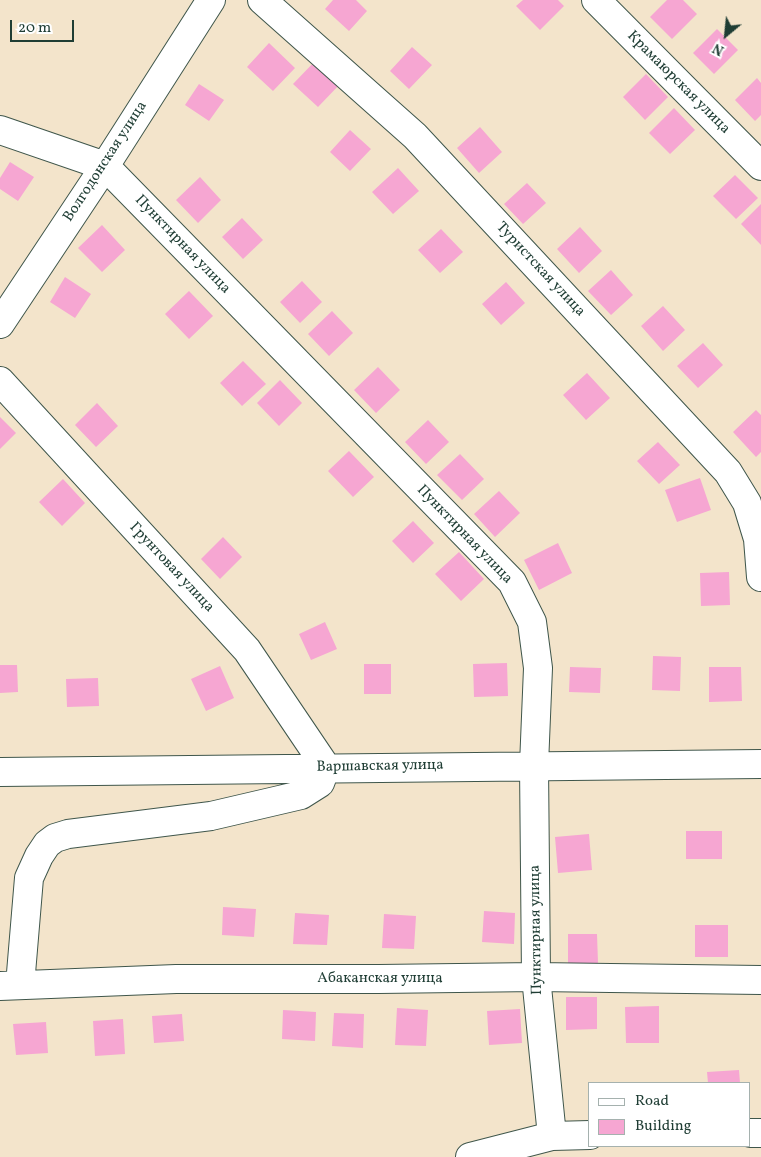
<!DOCTYPE html>
<html>
<head>
<meta charset="utf-8">
<style>
  body { margin:0 }
  #map { position:relative; width:761px; height:1157px; overflow:hidden; background:#f3e4cb; font-family:Vollkorn,serif }
  canvas { display:block }
  .legend { position:absolute; left:588px; top:1082px; width:162px; height:65px; box-sizing:border-box; background:#fff; border:1px solid #a5b1ae; margin:0; padding:6px 9px; list-style:none; font-size:15px; color:#1f3d34 }
  .legend li { display:flex; align-items:center; gap:10px; height:25px }
  .legend b { width:25px; border:1px solid #a5b1ae }
  .north { position:absolute; left:701px; top:10px; width:50px; height:50px; -webkit-text-stroke:4px #fff; paint-order:stroke; rotate:208deg; font-size:14px; font-weight:700; line-height:20px; text-align:center; color:#1f3d34 }
  .north::after { content:''; display:block; margin:auto; width:18px; height:22px; background:#1f3d34; clip-path:polygon(50% 0,100% 100%,50% 72%,0 100%) }
  .scale { position:absolute; left:10px; top:20px; width:64px; height:22px; box-sizing:border-box; border:2px solid #1f3d34; border-top:0; padding-left:6px; font-size:15px; line-height:18px; white-space:nowrap; color:#1f3d34; -webkit-text-stroke:4px #fff; paint-order:stroke }
</style>
</head>
<body>
<div id="map">
<canvas width="761" height="1157"></canvas>
<ul class="legend">
<li><b style="height:6px;background:#fff"></b>Road</li>
<li><b style="height:14px;background:#f6a6d2"></b>Building</li>
</ul>
<div class="north">N</div>
<div class="scale">20 m</div>
</div>
<script>
const context = document.querySelector('canvas').getContext('2d');
context.lineJoin = 'round';
function paint(path, color) { context.fillStyle = color; context.fill(path, 'evenodd'); }
const poly = rows => new Path2D(rows.map(r => 'M' + r).join(''));
function stroke(path, color, width, dash) { context.strokeStyle = color; context.lineWidth = width; context.lineCap = dash ? 'butt' : 'round'; context.setLineDash(dash || []); context.stroke(path); }
function drawText(font, color, halo, rows, align = 'center') {
  context.font = font + ' Vollkorn,serif'; context.lineWidth = 5; context.setLineDash([]); context.textBaseline = 'middle'; context.strokeStyle = halo; context.fillStyle = color; for (const [text, x, y, turn = 0] of rows) {
    context.save(); context.translate(x, y); context.rotate((+turn || 0) * Math.PI / 180); context.textAlign = isNaN(turn) ? turn : align; if (halo) context.strokeText(text, 0, 0); context.fillText(text, 0, 0); context.restore();
  }
}
const building = poly([
  [333,0,356,0,367,11,349,31,325,9],
  [523,0,558,0,564,6,540,30,516,6],
  [667,0,683,0,697,14,672,39,650,17],
  [717,29,738,50,714,74,693,53],
  [269,43,295,68,273,91,247,67],
  [412,47,432,65,409,89,390,71],
  [317,59,342,82,318,107,293,84],
  [646,74,668,97,645,120,623,97],
  [757,78,761,83,761,115,755,121,735,100],
  [199,84,224,100,209,121,185,105],
  [674,108,695,130,670,154,649,133],
  [480,127,502,152,479,173,457,148],
  [350,130,371,149,350,171,330,152],
  [10,162,34,177,18,201,0,189,0,178],
  [398,168,419,191,393,214,372,192],
  [735,175,758,198,736,219,713,196],
  [200,177,221,200,198,223,176,200],
  [527,183,546,203,523,224,504,204],
  [761,204,761,245,741,224],
  [242,218,263,240,243,259,222,237],
  [102,225,125,250,102,272,78,248],
  [580,227,602,251,579,273,557,249],
  [441,229,463,252,440,273,418,250],
  [611,270,633,295,611,315,588,291],
  [65,277,91,294,75,318,50,302],
  [302,281,322,302,300,323,280,302],
  [506,282,525,303,501,325,482,304],
  [189,291,213,316,189,339,165,314],
  [663,306,685,330,663,351,641,326],
  [332,311,353,333,329,356,308,334],
  [703,343,723,365,698,388,677,366],
  [243,361,266,384,242,406,220,383],
  [378,367,400,390,376,413,354,390],
  [587,373,610,398,586,420,563,395],
  [280,380,302,403,279,426,257,403],
  [97,403,118,426,96,447,75,425],
  [756,410,761,415,761,452,756,457,733,432],
  [0,417,16,433,0,449],
  [428,420,449,442,426,464,405,442],
  [658,442,680,465,659,484,637,461],
  [349,451,374,477,353,497,328,471],
  [460,454,484,479,462,500,437,475],
  [700,478,711,510,677,522,665,490],
  [63,479,85,503,62,526,39,502],
  [499,491,520,513,495,537,474,514],
  [413,521,434,543,413,563,392,541],
  [223,537,242,557,220,579,201,559],
  [558,543,572,573,539,590,524,560],
  [459,552,484,579,461,601,435,574],
  [729,572,730,605,701,606,700,573],
  [325,622,337,649,311,660,299,634],
  [653,656,681,657,680,691,652,690],
  [507,663,508,696,474,697,473,664],
  [364,664,391,664,391,694,364,694],
  [0,665,17,665,18,692,0,693],
  [220,666,234,698,206,711,191,679],
  [570,667,601,668,600,693,569,692],
  [709,667,741,667,742,701,709,702],
  [98,678,99,706,67,707,66,679],
  [686,831,722,831,722,859,686,859],
  [589,834,592,870,558,873,555,837],
  [223,907,256,909,254,937,222,935],
  [484,911,515,913,514,944,482,942],
  [295,913,329,915,327,945,293,944],
  [384,914,416,916,414,949,382,948],
  [695,925,728,925,728,957,695,957],
  [568,934,597,934,598,963,568,963],
  [566,997,597,997,597,1029,566,1030],
  [659,1006,659,1043,626,1043,625,1007],
  [397,1008,428,1010,426,1046,395,1045],
  [520,1009,522,1043,489,1045,487,1011],
  [283,1010,316,1012,315,1041,282,1039],
  [334,1013,364,1014,363,1048,332,1046],
  [182,1014,184,1041,154,1043,152,1016],
  [123,1019,125,1054,95,1056,93,1021],
  [46,1022,48,1053,16,1055,13,1024],
  [739,1070,740,1083,708,1083,707,1072]
]);
const minor = poly([
  [262,0,415,136,728,472,747,503,758,539,761,577],
  [596,0,761,166],
  [0,130,105,166,512,582,532,622,538,668,534,765,536,977,552,1136],
  [0,324,105,166,211,0],
  [0,381,247,650,326,767,320,783,301,795,211,816,68,834,55,838,47,844,39,856,29,878,20,985],
  [0,772,761,764],
  [0,986,176,979,379,979,536,977,761,980],
  [750,1133,761,1133],
  [470,1157,552,1136,590,1135]
]);
const streetNames = [
  ["Крамаюрская улица",678,83,45],
  ["Волгодонская улица",106,162,-57],
  ["Пунктирная улица",182,245,46],
  ["Туристская улица",540,270,47],
  ["Пунктирная улица",464,535,46],
  ["Грунтовая улица",171,568,47],
  ["Варшавская улица",380,767,-1],
  ["Пунктирная улица",537,930,-91],
  ["Абаканская улица",380,979]
];
paint(building, '#f6a6d2');
stroke(minor, '#3f564b', 30);
stroke(minor, '#fff', 28);
drawText('15px', '#1f3d34', '#fff', streetNames);
</script>
</body>
</html>
